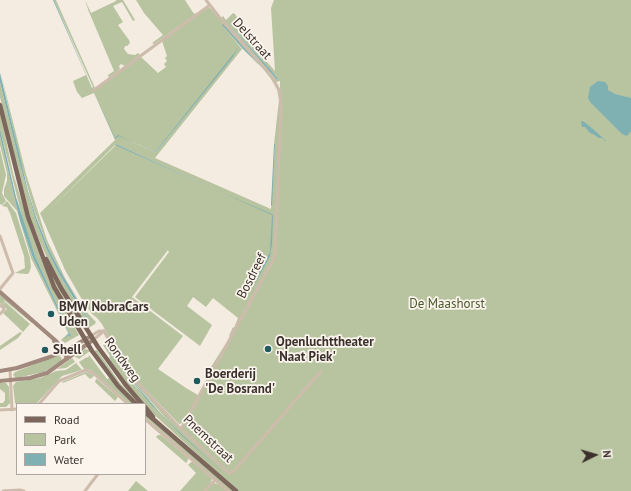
<!DOCTYPE html>
<html>
<head>
<meta charset="utf-8">
<style>
  body { margin:0 }
  #map { position:relative; width:631px; height:491px; overflow:hidden; background:#f4ebe1; font-family:"PT Sans",sans-serif }
  canvas { display:block }
  .legend { position:absolute; left:16px; top:403px; width:130px; height:72px; box-sizing:border-box; background:#fbf5ee; border:1px solid #aea6a0; margin:0; padding:5px 7px; list-style:none; font-size:12px; color:#3b302b }
  .legend li { display:flex; align-items:center; gap:8px; height:20px }
  .legend b { width:20px; border:1px solid #aea6a0 }
  .north { position:absolute; left:575px; top:435px; width:40px; height:40px; -webkit-text-stroke:3px #fbf5ee; paint-order:stroke; rotate:85deg; font-size:11px; font-weight:700; line-height:16px; text-align:center; color:#3b302b }
  .north::after { content:''; display:block; margin:auto; width:14px; height:18px; background:#3b302b; clip-path:polygon(50% 0,100% 100%,50% 72%,0 100%) }
</style>
</head>
<body>
<div id="map">
<canvas width="631" height="491"></canvas>
<ul class="legend">
<li><b style="height:5px;background:#7d675c"></b>Road</li>
<li><b style="height:11px;background:#b8c4a0"></b>Park</li>
<li><b style="height:11px;background:#7fb0b2"></b>Water</li>
</ul>
<div class="north">N</div>
</div>
<script>
const context = document.querySelector('canvas').getContext('2d');
context.lineJoin = 'round';
function paint(path, color) { context.fillStyle = color; context.fill(path, 'evenodd'); }
const poly = rows => new Path2D(rows.map(r => 'M' + r).join(''));
function stroke(path, color, width, dash) { context.strokeStyle = color; context.lineWidth = width; context.lineCap = dash ? 'butt' : 'round'; context.setLineDash(dash || []); context.stroke(path); }
function drawText(font, color, halo, rows, align = 'center') {
  context.font = font + ' "PT Sans",sans-serif'; context.lineWidth = 3.5; context.setLineDash([]); context.textBaseline = 'middle'; context.strokeStyle = halo; context.fillStyle = color; for (const [text, x, y, turn = 0] of rows) {
    context.save(); context.translate(x, y); context.rotate((+turn || 0) * Math.PI / 180); context.textAlign = isNaN(turn) ? turn : align; if (halo) context.strokeText(text, 0, 0); context.fillText(text, 0, 0); context.restore();
  }
}
const green = poly([
  [53,0,92,88,93,87,54,0,56,0,95,88,141,57,158,73,166,67,164,64,167,61,165,58,167,56,162,41,208,8,210,8,269,74,280,93,280,81,276,82,273,76,221,18,223,16,226,20,233,13,235,14,237,17,233,24,275,71,271,8,274,0,631,0,631,491,206,491,214,483,218,484,219,482,145,417,145,414,223,478,148,409,131,390,109,358,110,356,103,345,108,342,117,357,180,429,183,423,179,424,142,386,119,357,102,324,97,318,92,314,84,303,65,270,40,213,115,140,94,93,82,98,77,92,73,81,86,75],
  [226,21,270,69,278,79,277,80],
  [222,25,264,70,271,79,277,89,279,100,274,144,275,144,271,209,155,158,242,49],
  [216,77,156,152,121,137,155,152],
  [116,144,153,161,212,188,116,145,42,217],
  [168,250,169,252,135,297,200,346,212,325,187,306,193,297,206,307,213,298,238,318,234,328,233,327,229,336,230,337,211,367,214,367,198,395,186,388,158,369,183,336,132,297],
  [106,345,131,379,179,433,136,387,115,360,105,346],
  [84,0,89,12,85,0,91,13,116,1,116,0,123,0,135,20,133,21,122,2,113,6,123,22,118,25,129,40,130,43,127,46,125,46,124,49,128,54,135,55,138,53,140,55,125,66,121,64,119,66,120,69,109,78,108,75,114,71],
  [136,0,185,0,194,14,195,13,196,14,154,44,152,43,163,35,144,13],
  [0,70,26,174,47,240,65,278,83,308,96,322,95,324,87,329,52,269,40,242,30,217,21,184,0,97,0,82,20,165,36,221,47,250,58,272,79,307,92,325,59,269,49,250,34,210,20,159],
  [0,112,13,173,29,226,51,285,79,335,65,343,61,340,68,333,31,258,17,211,4,196,4,189,7,181,7,173,0,145,0,136,20,221,33,258,69,333,63,338,69,334,71,336,35,256,24,224,0,129],
  [0,149,6,175,2,193,6,201,2,205,0,204],
  [7,201,16,213,30,258,31,267,29,273,27,274,15,273,25,268,24,256,10,213,7,207,2,206],
  [48,266,80,321,77,322,55,285],
  [0,293,33,322,32,323,5,301,2,305,0,303],
  [5,302,30,324,23,332,3,313,7,309,2,305],
  [20,332,22,333,18,338,0,350,0,346],
  [86,349,90,351,79,359,74,356,82,350],
  [97,350,120,383,140,404,137,404,118,384,94,351],
  [58,355,62,358,61,361,44,372,16,378,13,375,15,372],
  [89,355,107,379,109,378,134,404,130,404,91,370,84,369,79,362,87,357,88,358],
  [72,358,75,362,66,368,57,369],
  [76,363,82,370,62,376,36,404,17,404,17,405,15,403,13,386,16,382,40,378,56,371,66,370],
  [86,372,94,375,93,377,90,379,85,374,63,383,62,382],
  [96,379,97,379,118,397,115,401,95,382],
  [0,383,6,383,9,387,10,403,6,407,0,407,0,403,3,403,5,400,5,393,0,389],
  [158,435,161,435,188,458,188,460,186,463,156,437],
  [191,462,193,462,212,478,211,483,204,491,180,491,196,473,188,465],
  [136,481,148,491,128,491]
]);
const water = poly([
  [53,0,54,0,92,88],
  [226,21,270,69,278,79,277,80],
  [223,24,260,66,242,48,155,156,242,48,222,25],
  [239,47,232,58,156,152,119,136,115,139,94,92,115,138,118,135,155,152],
  [0,73,28,191,36,217,49,250,59,269,92,325,79,307,58,272,47,250,36,221,20,165,0,82],
  [598,81,605,82,608,86,608,90,615,94,631,98,631,131,627,136,622,134,590,102,588,98,590,87],
  [583,121,593,129,606,141,605,141,602,138,599,138,593,134,590,133,585,127,582,127,581,122],
  [0,129,16,197,35,256,71,336,70,337,69,335,64,339,69,333,33,258,20,221,0,136],
  [116,144,153,161,212,188,115,145,42,217],
  [274,144,275,144,272,206,271,205],
  [216,190,272,214,273,216,272,244,270,256,250,293,270,252,272,215],
  [106,345,131,379,160,413,178,431,228,477,179,433,148,401,115,360,105,346]
]);
const street = poly([
  [94,90,210,5],
  [0,236,13,273,0,289],
  [0,305,4,308,4,310,0,314],
  [104,331,118,357,144,390,181,429,229,473,233,472,321,371],
  [91,336,99,331,104,331],
  [93,340,104,331],
  [10,370,12,410],
  [39,404,59,381,86,370,93,373,128,404],
  [0,410,17,409],
  [145,419,228,491],
  [181,429,273,260,275,255,281,108,280,92,271,75,220,18,206,0],
  [3,491,20,490,24,491],
  [85,491,98,474],
  [205,491,215,480]
]);
const secondary = poly([
  [0,292,56,341,64,351,67,359],
  [54,341,62,354],
  [0,371,17,368,50,357,67,350,91,336],
  [0,381,30,378,47,373,93,340]
]);
const primary = poly([
  [0,105,28,217,54,287,92,351,118,386,136,404],
  [46,259,61,288,98,347,125,384,142,404],
  [145,407,153,417],
  [145,412,236,491]
]);
const markers = [
  [51,314,4,"#1f5a5e"],
  [268,349,4,"#1f5a5e"],
  [45,350,4,"#1f5a5e"],
  [197,381,4,"#1f5a5e"]
];
const streetNames = [
  ["Delstraat",252,39,48],
  ["Bosdreef",252,276,-63],
  ["Rondweg",122,360,54],
  ["Pnemstraat",208,439,43]
];
const parkNames = [
  ["De Maashorst",447,304]
];
const poiNames = [
  ["BMW NobraCars",59,307],
  ["Uden",59,322],
  ["Openluchttheater",276,342],
  ["'Naat Piek'",276,357],
  ["Shell",53,350],
  ["Boerderij",205,374],
  ["'De Bosrand'",205,389]
];
paint(green, '#b8c4a0');
paint(water, '#7fb0b2');
stroke(street, '#cdbbac', 3);
stroke(secondary, '#a18a7d', 4);
stroke(primary, '#7d675c', 4.5);
for (const [x, y, r, color] of markers) { const dot = new Path2D(); dot.arc(x, y, r, 0, 2 * Math.PI); context.fillStyle = color; context.fill(dot); stroke(dot, '#fbf5ee', 1.5); }
drawText('13px', '#3b302b', '#fbf5ee', streetNames);
drawText('13px', '#4a5a2e', '#fbf5ee', parkNames);
drawText('bold 13px', '#3b302b', '#fbf5ee', poiNames, 'left');
</script>
</body>
</html>
